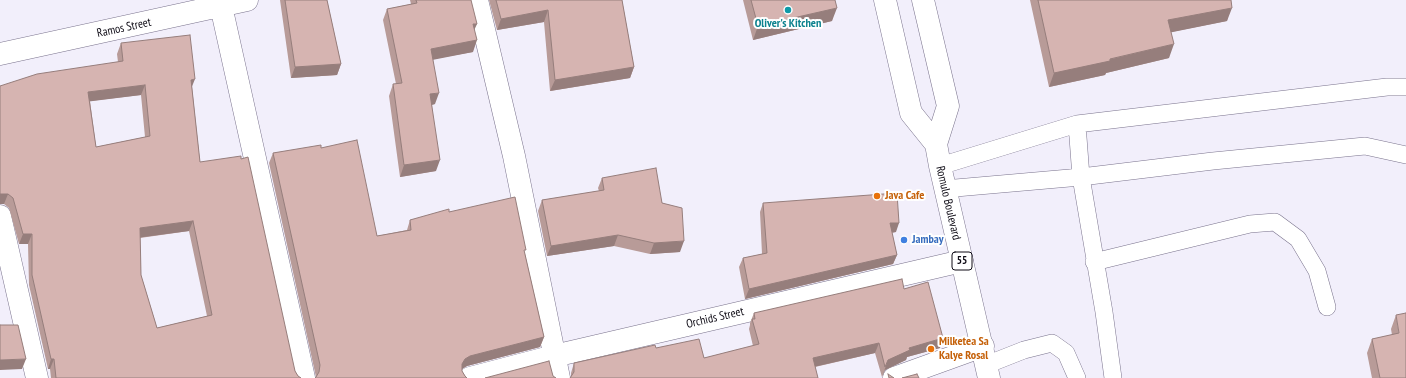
<!DOCTYPE html>
<html>
<head>
<meta charset="utf-8">
<style>
  body { margin:0 }
  canvas { display:block; background:#f2effb }
</style>
</head>
<body>
<canvas width="1406" height="378"></canvas>
<script>
const context = document.querySelector('canvas').getContext('2d');
context.lineJoin = 'round';
const poly = rows => new Path2D(rows.map(r => 'M' + r).join(''));
function stroke(path, color, width, dash) { context.strokeStyle = color; context.lineWidth = width; context.lineCap = dash ? 'butt' : 'round'; context.setLineDash(dash || []); context.stroke(path); }
function paint(path, color) { context.fillStyle = color; context.fill(path, 'evenodd'); }
function drawText(font, color, halo, rows, align = 'center') {
  context.font = font + ' "PT Sans Narrow",sans-serif'; context.lineWidth = 4; context.setLineDash([]); context.textBaseline = 'middle'; context.strokeStyle = halo; context.fillStyle = color; for (const [text, x, y, turn = 0] of rows) {
    context.save(); context.translate(x, y); context.rotate((+turn || 0) * Math.PI / 180); context.textAlign = isNaN(turn) ? turn : align; if (halo) context.strokeText(text, 0, 0); context.fillText(text, 0, 0); context.restore();
  }
}
const service = poly([
  [1077,124,1081,177,1104,312,1113,378],
  [940,166,1077,124,1387,87,1406,87],
  [944,189,1081,177,1213,161,1365,146,1406,155],
  [1094,262,1250,224,1275,222,1298,239,1317,271,1327,307],
  [986,365,1024,350,1052,343,1066,353,1077,378]
]);
const minor = poly([
  [477,0,514,156,559,378],
  [221,6,304,378],
  [0,54,247,0],
  [0,216,37,378],
  [470,378,554,356,962,261],
  [894,378,983,346]
]);
const trunk = poly([
  [885,0,911,113,936,144],
  [923,0,948,106,936,144,940,166,989,378]
]);
const wall = poly([
  [280,0,327,0,341,64,337,75,291,78],
  [410,0,471,0,474,29,473,52,433,59,435,104,432,105,436,171,400,177,389,96,393,84,396,84,383,20,387,9,411,4],
  [489,0,622,0,634,67,630,78,550,91,544,22,497,30],
  [743,0,835,0,832,21,753,40],
  [1030,0,1231,0,1227,21,1171,32,1169,58,1106,73,1105,75,1049,87],
  [121,43,192,87,200,162,295,371,298,376,301,378,51,378,50,369,48,369,29,285,28,244,19,244,9,208,4,204,0,86,118,62,117,54],
  [141,95,145,137,96,147,90,101],
  [189,231,207,316,157,328,141,275,140,238],
  [321,148,377,236,407,230,410,220,449,212,525,254,544,337,540,347,467,366,462,369,462,371,465,376,316,377,269,163,273,153],
  [602,178,662,203,680,252,650,254,614,246,547,256,538,211,542,200,599,191,598,188],
  [763,203,896,232,892,233,897,255,893,264,745,299,739,267,743,258,762,254,760,212],
  [904,289,940,348,907,357,906,360,885,370,882,377,875,353,815,367,571,377,571,373,574,363,656,348,704,358,753,346,749,329,750,325,750,323,754,313],
  [1396,315,1406,378,1372,378,1367,353,1372,339,1392,335,1391,329]
]);
const shadedWall = poly([
  [837,8,832,21,753,40,758,26],
  [1232,8,1227,21,1163,34,1168,20],
  [548,10,544,22,497,30,501,19],
  [473,24,477,24,472,35],
  [477,40,473,52,427,61,431,49],
  [1174,44,1169,58,1106,73,1105,75,1049,87,1054,73],
  [341,64,337,75,291,78,295,67],
  [634,67,630,78,550,91,555,80],
  [195,79,191,89,191,80],
  [145,85,141,95,85,102,88,92],
  [439,93,435,104,426,106,430,94],
  [440,160,436,171,400,177,404,165],
  [0,194,8,194,4,204,0,204],
  [193,221,189,231,136,238,140,228],
  [890,223,899,223,896,232,886,233],
  [23,234,32,234,28,244,19,244],
  [618,235,614,246,547,256,551,246],
  [684,241,680,252,650,254,654,243],
  [897,255,893,264,745,299,749,289],
  [544,337,540,347,467,366,462,369,462,364,465,359,470,356],
  [943,338,940,348,907,357,906,360,885,370,882,377,888,360,909,348],
  [879,343,875,353,809,368,813,358],
  [26,359,22,369,0,370,0,360],
  [51,359,54,359,50,369,48,369]
]);
const building = poly([
  [285,0,327,0,341,64,295,67,285,0],
  [416,0,471,0,477,24,473,24,477,40,431,49,439,93,430,94,440,160,404,165,393,84,402,83,387,9,417,3,416,0],
  [496,0,622,0,634,67,555,80,548,10,501,19,496,0],
  [751,0,835,0,837,8,758,26,751,0],
  [1038,0,1231,0,1232,8,1168,20,1174,44,1110,59,1110,61,1054,73,1038,0],
  [190,35,195,79,191,80,200,162,241,156,241,159,248,157,295,371,298,376,301,378,56,378,54,359,51,359,32,275,32,234,23,234,13,198,8,194,0,194,0,86,37,74,123,61,121,43,190,35],
  [145,85,150,136,96,147,88,92,145,85],
  [193,221,212,315,157,328,141,275,140,228,193,221],
  [357,140,377,236,411,230,410,220,449,209,449,212,515,197,526,250,524,250,544,337,470,356,465,359,462,364,462,371,465,376,467,378,315,378,316,377,319,372,320,365,273,153,321,145,321,148,357,140],
  [656,168,662,203,682,208,684,241,654,243,618,235,551,246,542,200,604,190,602,178,656,168],
  [897,193,899,223,890,223,897,255,749,289,743,258,767,253,763,203,897,193],
  [902,279,904,289,928,282,943,338,909,348,910,350,888,360,885,367,879,343,813,358,818,378,570,378,574,372,574,363,655,345,656,348,699,339,704,358,759,344,752,319,755,319,754,313,902,279],
  [1406,313,1406,378,1380,378,1372,339,1399,333,1396,315,1406,313],
  [0,325,18,325,26,359,0,360,0,325],
  [549,361,553,376,556,378,485,378,549,361],
  [888,374,894,378,889,378,888,374],
  [917,374,919,378,902,378,917,374]
]);
const markers = [
  [788,10,4,"#0f9aa8"],
  [877,196,4,"#e8710a"],
  [904,240,4,"#3f7fe0"],
  [931,349,4,"#e8710a"]
];
const shields = [
  [962,261,20]
];
const shieldNames = [
  ["55",962,261]
];
const cultureNames = [
  ["Oliver's Kitchen",788,24]
];
const streetNames = [
  ["Ramos Street",124,28,-12],
  ["Romulo Boulevard",948,203,77],
  ["Orchids Street",715,318,-13]
];
const foodNames = [
  ["Java Cafe",885,196],
  ["Milketea Sa",939,342],
  ["Kalye Rosal",939,356]
];
const shopNames = [
  ["Jambay",912,240]
];
stroke(service, '#7a738d', 18);
stroke(minor, '#7a738d', 23);
stroke(trunk, '#7a738d', 23);
stroke(service, '#fff', 17);
stroke(minor, '#fff', 22);
stroke(trunk, '#fff', 22);
paint(wall, '#b89b98');
paint(shadedWall, '#967e7c');
paint(building, '#d6b4b1');
stroke(building, '#967e7c', 1);
for (const [x, y, r, color] of markers) { const dot = new Path2D(); dot.arc(x, y, r, 0, 2 * Math.PI); context.fillStyle = color; context.fill(dot); stroke(dot, '#fff', 1.5); }
for (const [x, y, w] of shields) { const box = new Path2D(); box.roundRect(x - w / 2, y - 9, w, 18, 3); context.fillStyle = '#fff'; context.fill(box); stroke(box, '#0e0b15', 1); }
drawText('bold 11px', '#0e0b15', null, shieldNames);
drawText('bold 12px', '#0d838f', '#fff', cultureNames);
drawText('12px', '#0e0b15', '#fff', streetNames);
drawText('bold 12px', '#c56008', '#fff', foodNames, 'left');
drawText('bold 12px', '#366cbe', '#fff', shopNames, 'left');
</script>
</body>
</html>
